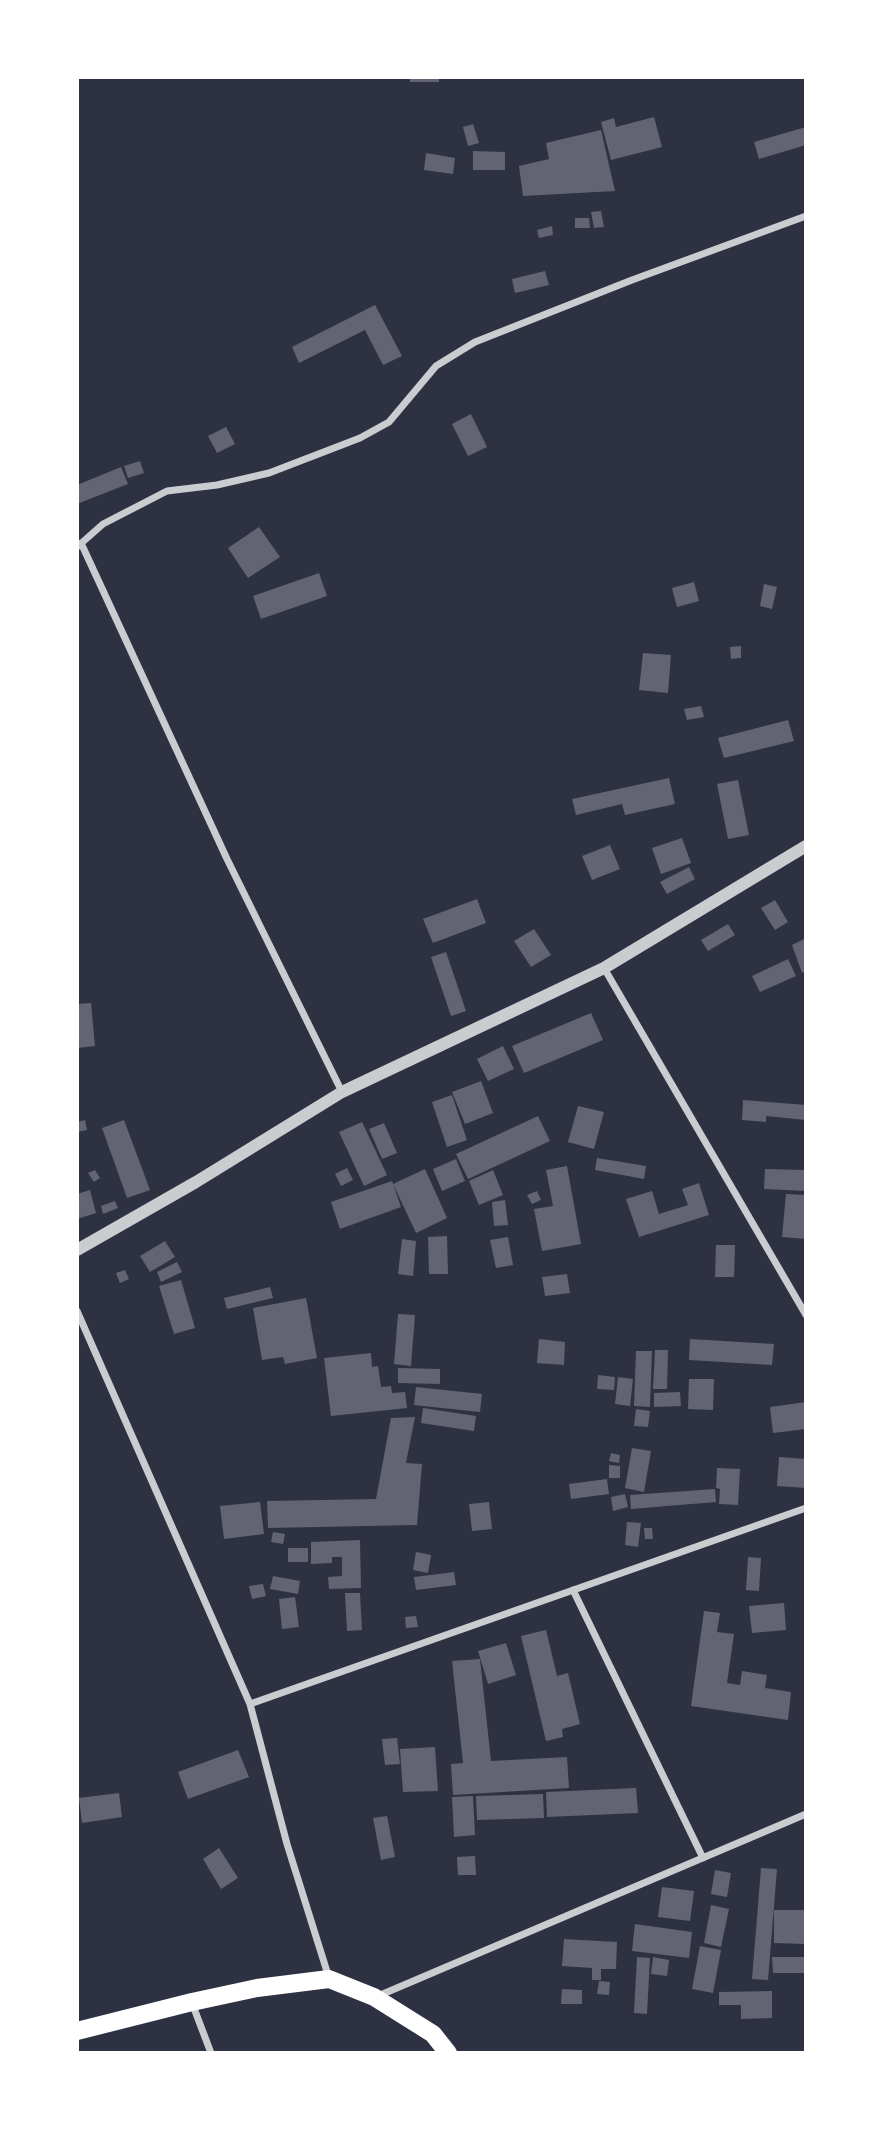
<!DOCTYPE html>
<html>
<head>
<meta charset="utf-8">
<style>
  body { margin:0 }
  #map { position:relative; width:883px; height:2130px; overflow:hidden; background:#2d3142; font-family:"Noto Sans",sans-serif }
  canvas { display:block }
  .frame { position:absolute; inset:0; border:79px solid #fff; pointer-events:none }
</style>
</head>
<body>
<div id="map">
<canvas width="883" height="2130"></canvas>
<div class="frame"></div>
</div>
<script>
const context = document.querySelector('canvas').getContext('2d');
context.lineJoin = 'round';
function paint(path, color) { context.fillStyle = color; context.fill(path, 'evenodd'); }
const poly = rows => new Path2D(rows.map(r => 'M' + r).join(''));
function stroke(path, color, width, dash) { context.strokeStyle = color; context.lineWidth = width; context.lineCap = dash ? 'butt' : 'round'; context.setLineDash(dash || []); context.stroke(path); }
const building = poly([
  [410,77,439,77,439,82,410,82],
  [654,117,662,147,611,160,601,122,614,118,616,127],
  [473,124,479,143,468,146,463,127],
  [806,127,806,145,759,159,754,142],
  [601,130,615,191,523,196,519,166,549,159,546,143],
  [473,151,505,152,505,170,473,170],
  [426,153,455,158,453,174,424,170],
  [601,211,604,227,594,228,591,212],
  [575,218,589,218,590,228,575,228],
  [552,226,553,235,539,238,537,230],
  [545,271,549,285,515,293,512,279],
  [375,305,402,356,383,365,365,330,299,363,292,347],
  [471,414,487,447,468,456,452,424],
  [226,427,235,444,217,453,208,436],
  [140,461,144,473,128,478,124,466],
  [121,467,128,484,77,504,77,485],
  [259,527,280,557,248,578,228,548],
  [319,573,327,596,261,619,253,596],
  [694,582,699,601,677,607,672,588],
  [764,584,777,587,772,609,760,606],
  [741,646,741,658,731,659,730,647],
  [643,653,671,655,668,693,639,690],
  [701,706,704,717,687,720,684,709],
  [788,720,794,741,724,758,718,738],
  [669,778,675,804,625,815,622,804,576,815,572,799],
  [738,780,749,835,728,839,717,784],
  [682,838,691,863,661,874,652,848],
  [610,845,620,869,592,880,582,856],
  [689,867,695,879,667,894,660,882],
  [477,899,486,923,433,943,423,919],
  [775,900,788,922,775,930,761,908],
  [728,924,735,935,708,951,701,940],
  [534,929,551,955,531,967,514,941],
  [806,938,806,970,802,973,792,945],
  [446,952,466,1011,451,1016,431,957],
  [788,959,796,976,760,992,752,976],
  [91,1003,95,1046,77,1048,77,1004],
  [591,1013,603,1040,524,1073,512,1046],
  [503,1046,514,1069,488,1081,477,1059],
  [481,1081,493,1113,465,1124,452,1092],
  [452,1095,467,1140,447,1147,432,1102],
  [743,1100,806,1105,806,1120,766,1116,766,1122,742,1120],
  [578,1106,604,1112,594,1149,568,1142],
  [538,1116,550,1141,468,1179,456,1154],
  [85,1120,87,1130,77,1132,77,1122],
  [124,1120,150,1190,127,1198,102,1128],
  [362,1122,387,1175,364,1186,339,1132],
  [384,1123,397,1153,382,1159,369,1129],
  [597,1158,646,1166,644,1179,595,1170],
  [456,1159,465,1181,442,1191,433,1169],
  [567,1166,581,1244,542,1251,534,1209,553,1206,546,1170],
  [347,1168,353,1180,341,1186,335,1174],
  [425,1169,447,1218,416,1233,393,1184],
  [765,1169,805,1170,805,1191,764,1189],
  [95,1170,100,1178,94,1182,88,1173],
  [493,1170,503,1195,479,1205,469,1181],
  [392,1181,401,1207,340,1229,331,1202],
  [699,1183,709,1215,639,1237,626,1199,652,1191,659,1214,688,1205,682,1189],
  [90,1190,96,1213,77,1219,77,1194],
  [537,1191,541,1200,532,1204,527,1195],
  [786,1194,806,1195,806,1239,782,1237],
  [505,1200,508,1225,494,1226,492,1202],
  [115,1201,118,1208,103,1214,101,1206],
  [447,1236,448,1274,429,1274,428,1237],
  [508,1237,513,1265,496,1268,490,1240],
  [402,1239,416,1241,413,1276,398,1274],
  [165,1241,175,1257,150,1272,140,1256],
  [716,1245,735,1245,734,1277,715,1277],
  [177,1262,182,1272,161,1282,157,1272],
  [125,1270,129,1279,120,1283,116,1273],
  [567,1274,570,1293,545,1296,542,1277],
  [181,1280,195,1328,174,1334,159,1286],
  [270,1287,273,1298,227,1309,224,1298],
  [306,1298,317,1358,285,1364,283,1357,262,1360,253,1308],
  [398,1314,415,1315,411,1366,394,1364],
  [539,1339,565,1342,564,1365,537,1363],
  [690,1339,774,1344,772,1365,689,1360],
  [655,1350,668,1350,667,1389,653,1389],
  [636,1351,652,1351,650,1407,634,1406],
  [371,1353,372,1367,378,1366,381,1387,391,1386,392,1393,405,1392,407,1408,331,1416,324,1358],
  [398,1368,440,1369,440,1384,398,1383],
  [598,1375,615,1377,614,1390,597,1389],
  [618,1377,633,1379,630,1406,615,1404],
  [689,1379,714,1379,713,1410,688,1409],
  [416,1387,482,1394,480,1412,414,1405],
  [680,1392,681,1406,654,1407,654,1393],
  [806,1402,806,1429,773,1433,770,1407],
  [423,1408,476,1416,474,1431,421,1423],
  [636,1409,650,1411,648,1427,634,1426],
  [415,1417,406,1463,422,1464,417,1525,268,1528,267,1501,376,1499,391,1418],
  [632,1448,651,1451,644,1492,625,1488],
  [611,1453,620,1455,619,1463,609,1461],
  [779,1457,806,1459,806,1488,777,1486],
  [609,1465,620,1466,620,1478,609,1478],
  [717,1468,740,1469,738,1505,719,1504,720,1489,716,1488],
  [607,1479,609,1494,571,1499,569,1484],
  [715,1489,716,1502,631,1509,630,1495],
  [625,1494,628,1507,613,1511,611,1497],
  [260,1502,264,1534,224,1539,220,1506],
  [489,1502,492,1529,472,1531,469,1504],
  [627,1522,641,1523,638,1547,625,1545],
  [644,1528,652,1528,653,1539,645,1539],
  [273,1532,285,1534,283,1544,271,1542],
  [360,1540,361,1588,329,1589,328,1577,342,1576,342,1557,332,1557,332,1563,311,1564,311,1542],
  [288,1548,308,1548,308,1562,288,1562],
  [416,1552,431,1555,428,1573,413,1570],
  [748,1557,761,1558,759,1591,746,1590],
  [454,1572,456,1585,416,1590,414,1577],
  [273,1576,300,1581,298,1594,270,1589],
  [263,1584,266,1596,252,1599,249,1586],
  [345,1593,360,1593,362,1630,347,1631],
  [295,1597,299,1627,282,1629,279,1599],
  [784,1603,786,1630,752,1633,749,1606],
  [704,1611,720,1613,717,1632,734,1634,727,1683,740,1685,742,1671,767,1675,765,1688,791,1692,788,1720,691,1706],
  [416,1616,418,1627,406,1628,405,1617],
  [546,1630,557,1676,568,1673,580,1724,562,1729,563,1737,546,1741,521,1636],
  [506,1643,516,1675,488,1684,478,1651],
  [480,1659,491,1761,567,1757,569,1788,453,1795,451,1764,463,1763,452,1661],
  [397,1738,400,1764,385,1765,382,1739],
  [435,1747,438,1791,403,1792,400,1749],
  [238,1750,249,1777,188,1799,178,1772],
  [636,1788,638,1813,547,1817,546,1792],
  [119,1793,122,1817,82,1823,79,1798],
  [543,1794,544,1818,477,1820,476,1796],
  [473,1796,475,1835,454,1837,452,1797],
  [387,1816,395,1857,381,1860,373,1818],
  [219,1848,238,1878,221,1889,203,1859],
  [475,1856,476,1875,458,1875,457,1857],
  [761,1868,777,1869,768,1980,752,1979],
  [715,1870,731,1873,727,1897,711,1894],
  [662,1887,694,1891,690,1921,658,1917],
  [711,1905,729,1909,721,1947,704,1943],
  [774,1910,804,1910,804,1944,774,1943],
  [635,1924,692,1932,689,1958,632,1951],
  [564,1939,617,1942,616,1969,601,1969,601,1980,592,1980,592,1968,562,1966],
  [700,1946,721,1950,713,1993,692,1989],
  [637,1957,650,1958,647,2014,634,2013],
  [653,1957,669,1960,667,1976,651,1974],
  [772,1957,806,1957,806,1973,773,1973],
  [599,1981,610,1982,609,1995,597,1994],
  [562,1989,582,1990,582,2004,561,2004],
  [772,1991,772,2018,741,2019,741,2005,719,2005,719,1992]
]);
const minor = poly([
  [81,543,227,859,342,1092],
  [77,547,103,524,167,491,217,485,269,473,360,438,389,422,436,366,475,342,632,280,806,216],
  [604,968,806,1315],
  [77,1311,250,1704,287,1844,329,1978],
  [573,1590,703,1858],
  [250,1704,806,1508],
  [378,1996,806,1814],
  [192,2003,211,2053]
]);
const tertiary = poly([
  [77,1250,196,1182,342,1092,604,968,806,846]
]);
const primary = poly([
  [77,2031,192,2002,257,1988,329,1979,374,1997,433,2034,448,2053]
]);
paint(building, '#626471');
stroke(minor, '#caccd0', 7);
stroke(tertiary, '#caccd0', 12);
stroke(primary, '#fff', 18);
</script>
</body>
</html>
